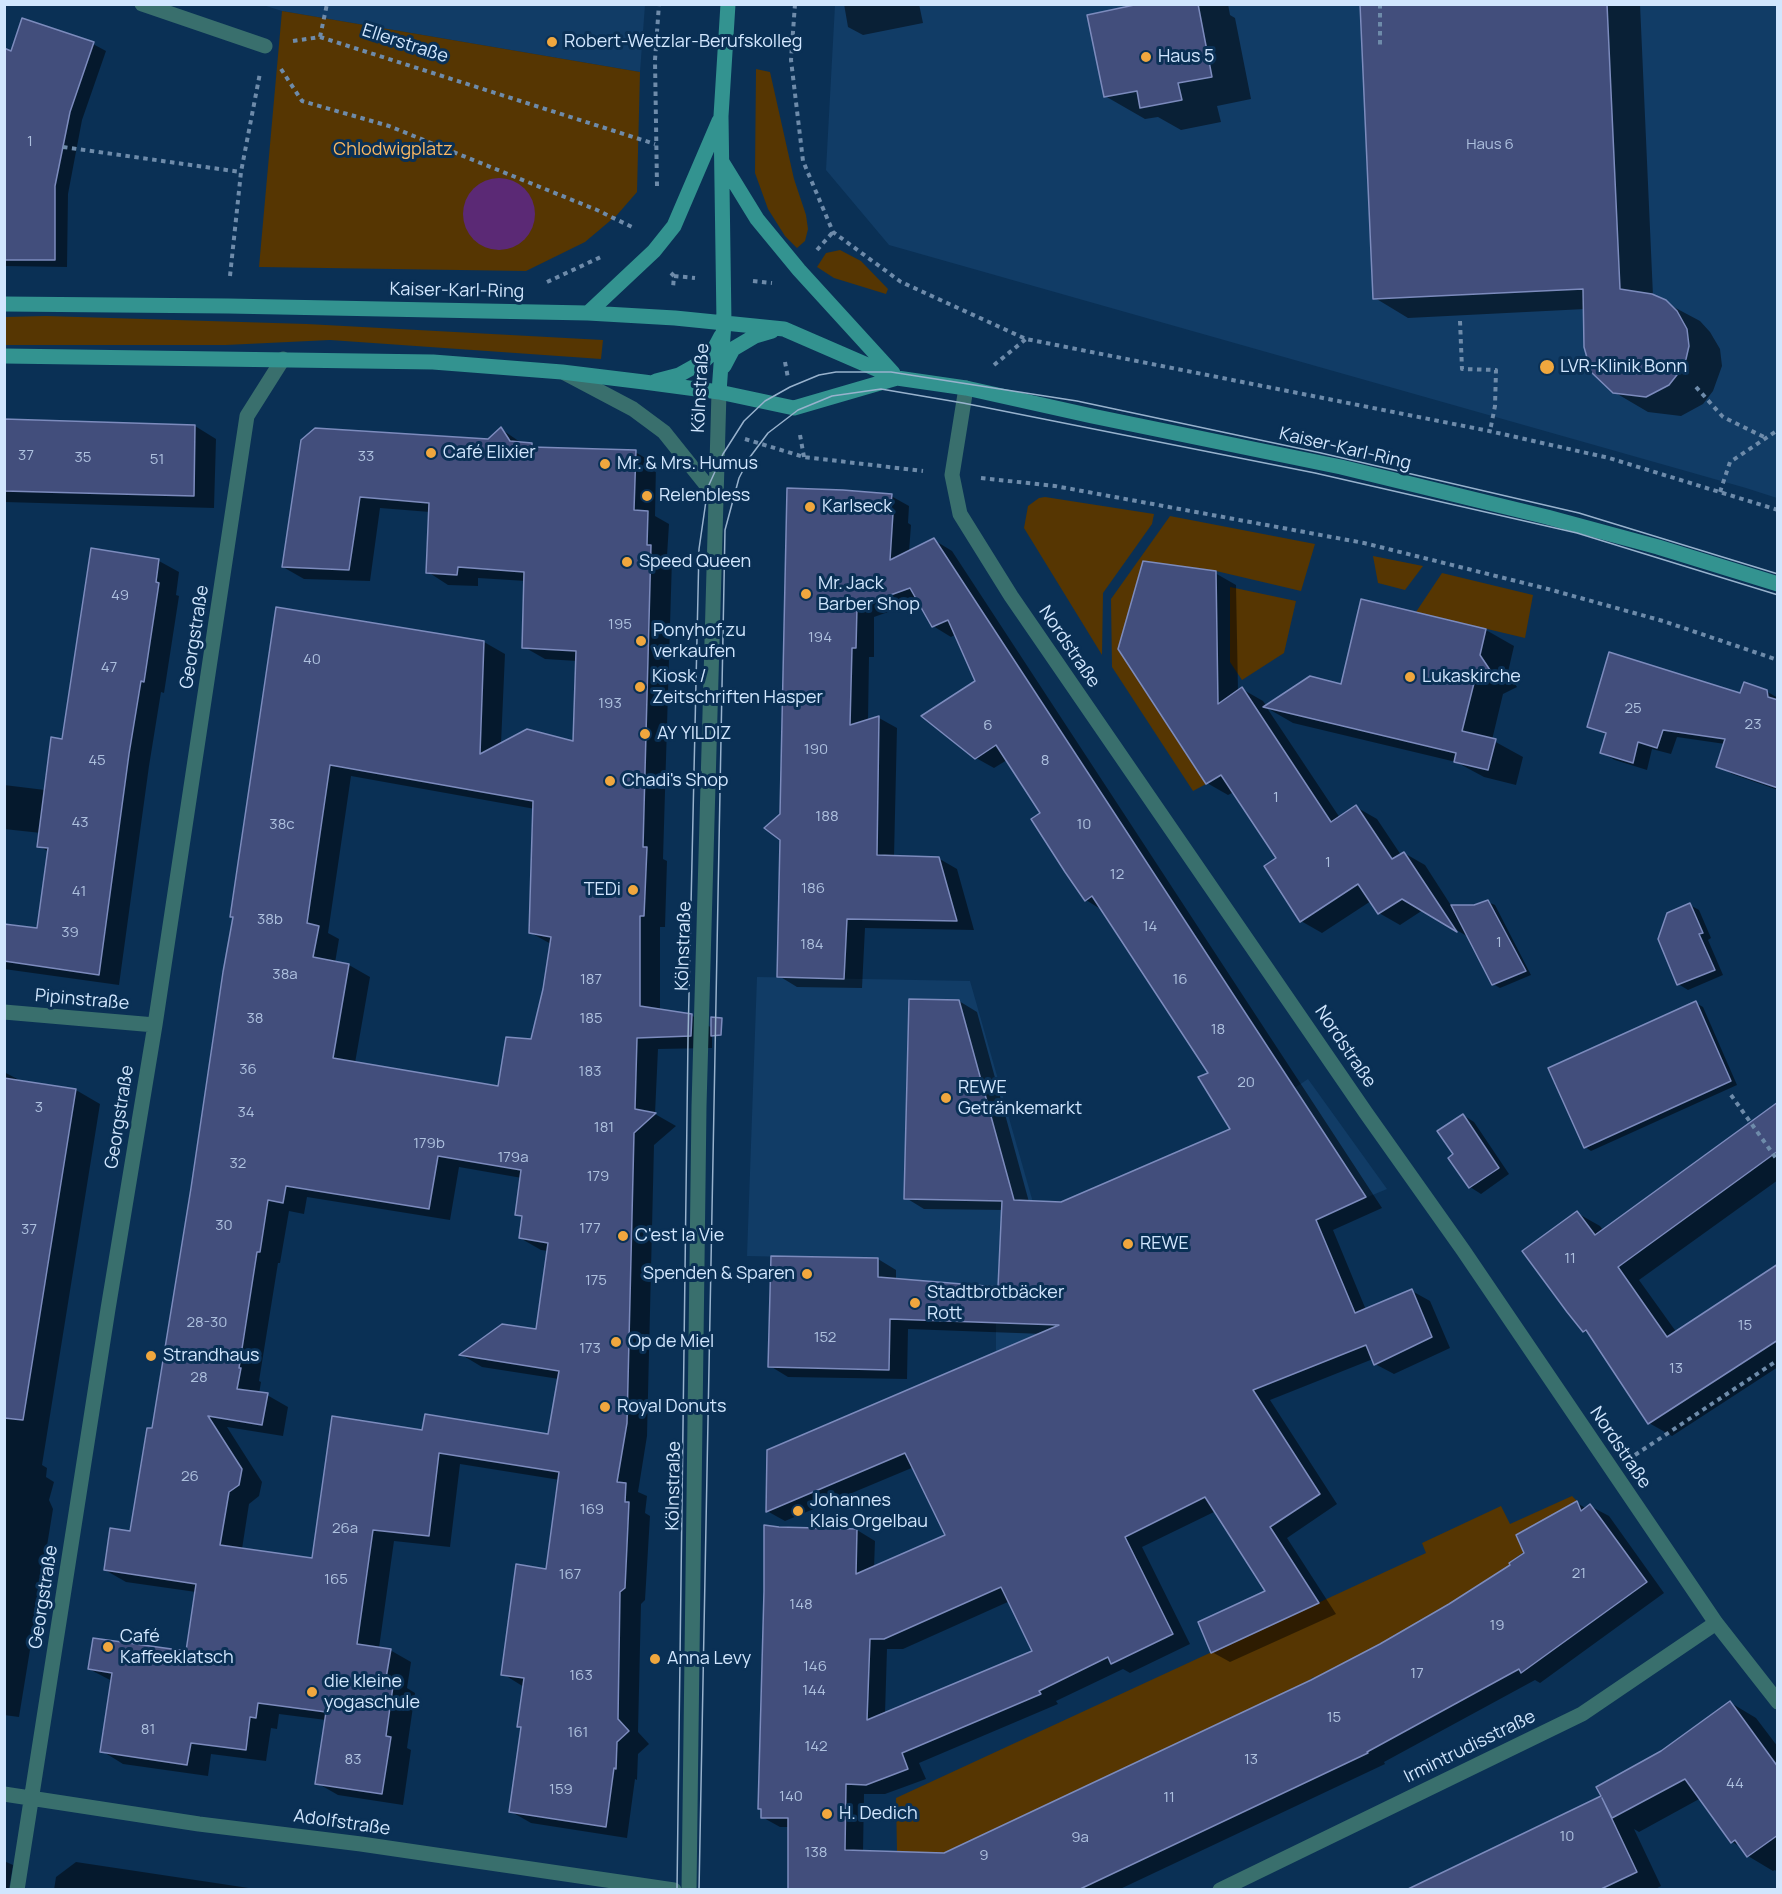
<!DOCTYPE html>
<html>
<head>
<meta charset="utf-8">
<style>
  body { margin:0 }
  #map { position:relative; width:1782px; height:1894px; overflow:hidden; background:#0a3055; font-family:Manrope,sans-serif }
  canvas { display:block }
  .frame { position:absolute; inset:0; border:6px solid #d1e6fe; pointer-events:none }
</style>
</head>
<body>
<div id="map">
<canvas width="1782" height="1894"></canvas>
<div class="frame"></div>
</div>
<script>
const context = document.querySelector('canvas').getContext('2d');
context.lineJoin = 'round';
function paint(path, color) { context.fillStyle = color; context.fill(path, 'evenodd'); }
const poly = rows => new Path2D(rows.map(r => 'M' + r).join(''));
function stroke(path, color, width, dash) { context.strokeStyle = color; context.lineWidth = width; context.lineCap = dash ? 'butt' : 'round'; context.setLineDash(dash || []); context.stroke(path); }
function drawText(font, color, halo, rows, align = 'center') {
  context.font = font + ' Manrope,sans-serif'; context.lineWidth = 6; context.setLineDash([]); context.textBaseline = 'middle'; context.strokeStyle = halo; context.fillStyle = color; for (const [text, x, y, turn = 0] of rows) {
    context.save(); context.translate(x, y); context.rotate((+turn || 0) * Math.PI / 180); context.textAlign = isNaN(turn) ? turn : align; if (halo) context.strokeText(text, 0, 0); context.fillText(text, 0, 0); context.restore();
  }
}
const built = poly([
  [263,5,645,5,640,72,282,11],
  [835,5,1777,5,1777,498,1746,488,889,245,826,170],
  [757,977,970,981,1036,1213,1241,1124,1308,1079,1387,1189,996,1352,996,1323,832,1318,834,1258,747,1256]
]);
const green = poly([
  [282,11,640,72,637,192,617,215,585,242,526,271,259,267],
  [756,69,770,72,794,179,806,215,808,229,805,241,797,248,785,236,768,209,755,173],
  [840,250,861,261,888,289,886,294,834,278,817,267,826,253],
  [46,316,307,324,603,340,601,359,330,340,226,345,5,345,5,317],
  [1045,497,1154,514,1152,524,1103,593,1102,655,1024,528,1028,506,1039,498],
  [1170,516,1315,544,1301,591,1216,571,1143,561,1118,649,1206,784,1193,791,1112,667,1111,599],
  [1373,556,1423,566,1405,590,1378,583],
  [1442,573,1533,595,1525,638,1416,612],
  [1230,587,1296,601,1284,653,1242,680,1230,662],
  [1572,1496,1577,1501,1516,1535,1528,1549,1509,1563,1511,1566,1402,1644,1396,1634,1394,1635,1400,1646,1373,1648,1336,1667,1320,1688,1313,1677,1311,1679,1317,1690,1290,1690,1254,1707,1238,1728,1231,1716,1230,1718,1235,1729,1156,1766,1150,1755,1148,1757,1154,1768,928,1861,897,1852,896,1798,1426,1553,1422,1543,1501,1506,1510,1524]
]);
const water = poly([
  '463 214a36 36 0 1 1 72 0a36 36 0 1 1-72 0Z'
]);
const shadow = poly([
  [844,4,919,4,923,23,863,35,848,27],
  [1124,4,1228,4,1230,15,1235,18,1251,99,1217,106,1221,122,1181,130,1158,117,1145,119,1105,96,1125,9],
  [1363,4,1640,4,1653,296,1700,321,1710,332,1720,349,1722,366,1713,391,1703,404,1681,416,1648,412,1614,392,1585,309,1408,318,1375,298],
  [93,44,106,51,82,120,68,194,67,267,4,266,4,58],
  [4,420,195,426,216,439,214,508,4,502],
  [501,429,523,444,532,444,539,448,635,452,656,464,655,516,669,524,667,556,672,559,663,859,667,861,665,927,660,927,660,1011,691,1015,712,1028,712,1048,658,1049,655,1114,676,1126,654,1145,647,1436,638,1492,647,1496,645,1513,650,1516,645,1600,641,1604,638,1732,649,1744,638,1754,637,1780,635,1779,627,1838,531,1823,510,1811,523,1728,519,1726,524,1687,503,1674,547,1571,560,1480,460,1464,450,1547,394,1541,379,1648,390,1650,411,1662,407,1688,415,1693,407,1748,411,1750,403,1805,338,1795,317,1783,326,1720,279,1714,277,1729,271,1728,266,1761,211,1754,208,1776,123,1764,102,1751,112,1681,89,1669,187,1652,196,1592,126,1582,105,1570,132,1533,153,1430,235,917,277,608,484,642,505,654,501,744,575,743,577,661,545,659,524,647,526,581,478,578,478,586,448,585,428,572,430,512,380,508,370,581,304,579,283,567,302,441,489,441],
  [351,776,535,809,531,933,551,944,545,990,532,1041,499,1088,355,1063,370,977,349,965,335,963,339,939,328,933],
  [459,1167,522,1178,517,1214,523,1218,520,1238,541,1250,548,1251,537,1331,462,1355,482,1367,559,1379,549,1435,423,1432,313,1560,242,1549,249,1504,259,1496,262,1482,227,1427,283,1436,288,1407,267,1395,259,1394,261,1382,259,1381,278,1263,280,1263,289,1211,304,1214,307,1197,450,1220],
  [891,496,909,506,908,523,911,525,909,552,934,540,952,551,1382,1208,1333,1230,1366,1310,1412,1291,1430,1301,1450,1348,1394,1374,1375,1364,1373,1359,1270,1400,1337,1504,1287,1538,1336,1614,1230,1662,1212,1652,1267,1592,1216,1511,1142,1547,1190,1644,1130,1673,1123,1669,1056,1701,1058,1704,919,1763,926,1779,885,1794,864,1794,863,1852,944,1855,1312,1681,1381,1645,1450,1605,1512,1565,1577,1503,1587,1509,1590,1506,1609,1516,1664,1593,1540,1683,1535,1680,1384,1762,1385,1764,1118,1890,788,1890,790,1827,780,1827,762,1817,763,1810,760,1809,779,1528,857,1530,875,1541,874,1568,947,1536,914,1467,785,1521,767,1511,1044,1334,908,1329,907,1379,788,1377,770,1366,878,1259,896,1270,896,1280,999,1289,1003,1210,924,1209,906,1198,959,1001,977,1012,1029,1202,1061,1204,1232,1130,1210,1073,1102,910,1086,900,1042,813,1007,760,994,768,976,758,977,681,956,634,951,637,933,626,919,601,874,617,874,657,869,657,868,721,879,718,897,728,894,857,938,858,957,869,974,930,865,928,862,988,797,987,779,976,782,815],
  [1010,1601,1034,1651,885,1714,887,1649,903,1649],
  [92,550,159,561,179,572,176,595,179,596,164,693,161,692,149,766,119,985,4,969,4,925,38,930,49,852,39,846,41,833,4,829,4,785,45,790,63,740],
  [1215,573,1236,585,1238,691,1242,689,1263,701,1267,707,1342,686,1362,601,1486,630,1514,646,1508,672,1517,687,1503,694,1492,740,1523,757,1516,785,1484,777,1456,762,1293,723,1267,708,1340,818,1356,807,1377,819,1401,855,1404,853,1425,865,1452,907,1475,906,1488,902,1495,905,1531,975,1500,988,1493,984,1470,938,1423,910,1400,925,1379,913,1371,901,1322,933,1301,921,1278,859,1234,792,1228,795,1207,783,1119,649],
  [1766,691,1778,698,1778,790,1732,774,1718,766,1725,744,1677,737,1671,754,1652,749,1647,770,1615,760,1602,753,1607,735,1589,726,1741,694],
  [1690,905,1699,910,1711,938,1708,940,1723,975,1688,990,1678,984,1660,939],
  [1696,1003,1703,1007,1737,1085,1591,1151,1585,1147],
  [4,1072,23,1082,76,1090,100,1104,42,1465,47,1468,46,1477,54,1482,49,1500,53,1509,19,1717,4,1715],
  [1778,1104,1778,1180,1639,1280,1677,1333,1778,1266,1778,1367,1672,1436,1649,1423,1591,1335,1584,1331,1568,1311,1577,1213,1600,1226,1603,1230],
  [1463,1115,1474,1122,1509,1174,1481,1194,1470,1187,1455,1155],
  [1731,1703,1756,1718,1778,1747,1778,1873,1775,1870,1773,1871,1748,1856,1741,1847,1732,1842,1701,1798,1639,1832,1634,1829,1661,1886,1654,1890,1409,1890,1603,1796],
  [4,1861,13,1865,9,1890,4,1890],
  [76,1862,262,1890,54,1890,56,1877]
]);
const building = poly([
  [1139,4,1198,4,1212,77,1178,83,1182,100,1140,108,1137,91,1104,97,1087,15,1139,4],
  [1360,4,1607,4,1620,289,1652,294,1666,300,1677,311,1687,329,1689,346,1686,359,1680,371,1669,385,1646,397,1613,393,1591,372,1584,347,1583,289,1373,299,1360,4],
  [22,18,94,42,70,112,55,186,55,260,4,260,4,48,11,51,22,18],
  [4,419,195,425,194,496,4,491,4,419],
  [501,427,510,441,532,443,532,447,636,450,634,510,648,511,647,545,651,545,643,847,647,847,644,916,640,916,640,1006,692,1014,691,1036,637,1038,635,1109,656,1113,634,1133,627,1423,617,1482,626,1483,625,1502,629,1502,625,1588,620,1592,618,1719,629,1731,617,1742,616,1769,614,1768,606,1827,509,1812,521,1727,517,1727,524,1678,501,1675,516,1564,546,1569,559,1472,439,1453,429,1536,373,1530,357,1644,391,1649,386,1678,394,1679,386,1736,391,1737,382,1794,315,1784,326,1712,258,1703,256,1718,250,1717,246,1750,191,1743,187,1765,100,1752,112,1673,88,1669,93,1638,186,1651,196,1584,104,1570,110,1528,130,1531,147,1428,152,1428,191,1188,223,972,233,917,230,917,276,607,484,641,480,754,527,729,573,741,576,651,522,648,524,572,458,567,457,575,426,573,429,503,360,497,349,570,282,567,301,440,315,428,488,439,501,427],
  [330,765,533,801,529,933,551,937,543,989,531,1039,506,1037,498,1086,333,1058,349,964,313,957,319,926,307,923,330,765],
  [438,1156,521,1170,515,1215,522,1216,519,1238,548,1243,536,1329,502,1324,459,1355,559,1371,548,1434,425,1414,422,1430,332,1416,312,1558,220,1545,229,1492,239,1485,242,1469,208,1416,262,1425,268,1393,237,1389,241,1368,239,1368,257,1252,260,1252,268,1200,283,1203,286,1186,429,1209,438,1156],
  [787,488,843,490,892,494,890,513,893,513,890,560,934,538,1366,1197,1316,1220,1355,1313,1412,1289,1432,1337,1374,1365,1366,1345,1253,1390,1320,1494,1270,1527,1319,1603,1211,1653,1198,1622,1265,1591,1205,1497,1125,1537,1173,1634,1111,1664,1108,1657,1039,1691,1041,1694,902,1753,908,1769,866,1785,846,1784,845,1850,944,1853,1311,1680,1380,1644,1449,1604,1510,1565,1509,1563,1524,1553,1516,1535,1577,1501,1581,1511,1590,1504,1647,1582,1521,1673,1519,1669,1367,1752,1368,1753,1078,1890,788,1890,788,1818,761,1818,761,1809,758,1809,764,1591,764,1525,779,1527,857,1529,856,1574,945,1535,905,1453,766,1512,767,1450,1059,1325,890,1319,889,1370,768,1367,771,1256,878,1258,878,1277,998,1287,1002,1201,904,1199,909,999,959,1000,1014,1200,1061,1202,1230,1129,1198,1077,1208,1073,1092,896,1085,901,1065,872,1031,819,1040,813,996,745,975,759,921,716,975,681,948,620,932,627,910,588,857,607,856,648,852,648,850,725,879,716,877,855,939,857,957,921,847,919,844,979,777,977,780,840,764,828,780,814,787,488],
  [1001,1587,1032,1651,867,1720,870,1639,884,1639,1001,1587],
  [91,548,159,559,156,582,159,583,144,682,141,681,129,754,99,975,4,961,4,924,37,928,48,848,37,847,51,737,62,739,91,548],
  [1143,561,1216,571,1218,704,1242,687,1331,822,1356,805,1392,859,1404,852,1457,932,1402,899,1378,914,1358,884,1300,922,1264,866,1276,858,1221,775,1206,784,1118,649,1143,561],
  [1361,599,1486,629,1480,655,1490,670,1475,679,1462,731,1496,739,1488,770,1454,762,1456,753,1263,707,1310,676,1341,684,1361,599],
  [1609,652,1740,693,1744,682,1767,690,1768,697,1778,700,1778,788,1716,767,1725,739,1663,730,1657,748,1638,742,1633,763,1600,753,1606,733,1587,727,1609,652],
  [1488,900,1526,971,1492,985,1451,905,1474,905,1488,900],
  [1690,903,1703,933,1699,934,1715,970,1677,985,1658,939,1667,913,1690,903],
  [1696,1001,1731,1081,1584,1148,1548,1068,1696,1001],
  [711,1017,722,1018,721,1035,711,1036,711,1017],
  [4,1078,76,1089,23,1420,4,1418,4,1078],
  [1778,1102,1778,1151,1618,1267,1667,1337,1778,1264,1778,1340,1648,1424,1586,1330,1583,1332,1567,1312,1522,1251,1577,1211,1595,1235,1778,1102],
  [1463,1114,1499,1168,1469,1188,1448,1158,1453,1154,1437,1131,1463,1114],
  [1730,1701,1778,1767,1778,1835,1747,1857,1735,1840,1731,1843,1685,1779,1612,1818,1602,1798,1637,1872,1599,1890,1406,1890,1601,1796,1596,1787,1661,1751,1730,1701]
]);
const path = poly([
  [795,4,791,60,803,161,833,232,901,282,1026,339,1489,431,1609,458,1778,510],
  [1380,4,1380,46],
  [320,37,327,4],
  [293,41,320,37,655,144],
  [281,69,302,101,389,126,597,210,634,228],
  [63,147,241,172],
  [657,186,655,60,659,4],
  [817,250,833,232],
  [671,273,674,276,673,288],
  [230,276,241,172,260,73],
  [674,276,695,278],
  [753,281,772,283],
  [547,282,603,256],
  [1460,321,1462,369,1496,370,1495,406,1490,431],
  [785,362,788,378],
  [994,365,1026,339],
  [1696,387,1723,417,1764,437],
  [800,435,804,457],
  [745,439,804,457,923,471],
  [981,478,1055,486,1364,543,1548,589,1663,621,1778,660],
  [1720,492,1730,462,1778,430],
  [1731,1095,1778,1161],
  [1635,1455,1778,1360]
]);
const minor = poly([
  [142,4,265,46],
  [966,388,952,475,960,514,1011,596,1366,1113,1463,1250,1716,1623,1778,1702],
  [4,1012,155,1025],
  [4,1794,199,1824,361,1844,674,1890],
  [17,1890,108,1309,155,1025,247,416,283,359],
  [1220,1890,1582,1714,1716,1623]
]);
const tertiary = poly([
  [565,373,633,409,664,432,708,487,715,500],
  [689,1890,699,1106,719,392]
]);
const secondary = poly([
  [722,162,757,219,799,270,893,373],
  [4,304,228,306,588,313,675,318,784,329,897,378,966,388,1092,416,1341,467,1547,517,1658,547,1778,584],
  [588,313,654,251,674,226,719,121],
  [4,356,433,362,562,372,644,382,719,392,794,408,897,378],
  [724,366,733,349,755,336,772,331],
  [656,381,679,375,704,361,712,353,721,336],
  [719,392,724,323,721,116,728,4]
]);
const tram = poly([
  [677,1890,688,1039,699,549,708,487,723,454,744,421,765,401,790,387,819,375,836,372,891,372,1077,401,1321,453,1579,513,1778,574],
  [699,1890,725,530,739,478,750,457,768,433,798,410,832,396,881,389,963,403,1315,473,1577,533,1778,595]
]);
const markers = [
  [552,42,6,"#f0a73e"],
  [1146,57,6,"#f0a73e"],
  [1547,367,8,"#f0a73e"],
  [431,453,6,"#f0a73e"],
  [605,464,6,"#f0a73e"],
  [647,496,6,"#f0a73e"],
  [810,507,6,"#f0a73e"],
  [627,562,6,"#f0a73e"],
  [806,594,6,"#f0a73e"],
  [641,641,6,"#f0a73e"],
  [1410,677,6,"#f0a73e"],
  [640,687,6,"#f0a73e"],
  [645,734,6,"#f0a73e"],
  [610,781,6,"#f0a73e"],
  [633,890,6,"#f0a73e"],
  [946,1098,6,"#f0a73e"],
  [623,1236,6,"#f0a73e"],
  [1128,1244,6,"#f0a73e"],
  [807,1274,6,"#f0a73e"],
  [915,1303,6,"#f0a73e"],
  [616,1342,6,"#f0a73e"],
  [151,1356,6,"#f0a73e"],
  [605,1407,6,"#f0a73e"],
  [798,1511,6,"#f0a73e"],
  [108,1647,6,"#f0a73e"],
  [655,1659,6,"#f0a73e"],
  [312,1692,6,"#f0a73e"],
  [827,1814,6,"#f0a73e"]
];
const numberNames = [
  ["1",30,142],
  ["Haus 6",1490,145],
  ["37",26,456],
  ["33",366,457],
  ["35",83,458],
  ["51",157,460],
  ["49",120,596],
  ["195",620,625],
  ["194",820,638],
  ["40",312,660],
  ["47",109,668],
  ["193",610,704],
  ["25",1633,709],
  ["23",1753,725],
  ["6",988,726],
  ["190",816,750],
  ["45",97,761],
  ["8",1045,761],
  ["1",1276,798],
  ["188",827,817],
  ["43",80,823],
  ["38c",282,825],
  ["10",1084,825],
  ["1",1328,863],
  ["12",1117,875],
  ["186",813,889],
  ["41",79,892],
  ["38b",270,920],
  ["14",1150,927],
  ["39",70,933],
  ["1",1499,943],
  ["184",812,945],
  ["38a",285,975],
  ["187",591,980],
  ["16",1180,980],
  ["38",255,1019],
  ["185",591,1019],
  ["18",1218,1030],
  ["36",248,1070],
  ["183",590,1072],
  ["20",1246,1083],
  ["3",39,1108],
  ["34",246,1113],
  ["181",604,1128],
  ["179b",429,1144],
  ["179a",513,1158],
  ["32",238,1164],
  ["179",598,1177],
  ["30",224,1226],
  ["177",590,1229],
  ["37",29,1230],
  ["11",1570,1259],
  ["175",596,1281],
  ["28-30",207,1323],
  ["15",1745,1326],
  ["152",825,1338],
  ["173",590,1349],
  ["13",1676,1369],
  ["28",199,1378],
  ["26",190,1477],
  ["169",592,1510],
  ["26a",345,1529],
  ["21",1579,1574],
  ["167",570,1575],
  ["165",336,1580],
  ["148",801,1605],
  ["19",1497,1626],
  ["146",815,1667],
  ["17",1417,1674],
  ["163",581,1676],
  ["144",814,1691],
  ["15",1334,1718],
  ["81",148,1730],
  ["161",578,1733],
  ["142",816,1747],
  ["83",353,1760],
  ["13",1251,1760],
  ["44",1735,1784],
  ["159",561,1790],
  ["140",791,1797],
  ["11",1169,1798],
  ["10",1567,1837],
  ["9a",1080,1838],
  ["138",816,1853],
  ["9",984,1856]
];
const poiNames = [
  ["Robert-Wetzlar-Berufskolleg",564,42],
  ["Haus 5",1158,57],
  ["LVR-Klinik Bonn",1560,367],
  ["Café Elixier",443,453],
  ["Mr. & Mrs. Humus",617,464],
  ["Relenbless",659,496],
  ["Karlseck",822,507],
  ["Speed Queen",639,562],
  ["Mr. Jack",818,584],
  ["Barber Shop",818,605],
  ["Ponyhof zu",653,631],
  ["verkaufen",653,652],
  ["Kiosk /",652,677],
  ["Zeitschriften Hasper",652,698],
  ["Lukaskirche",1422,677],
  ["AY YILDIZ",657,734],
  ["Chadi's Shop",622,781],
  ["TEDi",621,890,"right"],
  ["REWE",958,1088],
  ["Getränkemarkt",958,1109],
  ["C'est la Vie",635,1236],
  ["REWE",1140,1244],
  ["Spenden & Sparen",795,1274,"right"],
  ["Stadtbrotbäcker",927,1293],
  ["Rott",927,1314],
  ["Op de Miel",628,1342],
  ["Strandhaus",163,1356],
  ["Royal Donuts",617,1407],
  ["Johannes",810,1501],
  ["Klais Orgelbau",810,1522],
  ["Café",120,1637],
  ["Kaffeeklatsch",120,1658],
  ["Anna Levy",667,1659],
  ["die kleine",324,1682],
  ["yogaschule",324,1703],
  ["H. Dedich",839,1814]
];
const streetNames = [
  ["Ellerstraße",405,44,18],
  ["Kaiser-Karl-Ring",457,291,1],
  ["Kölnstraße",701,388,-87],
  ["Kaiser-Karl-Ring",1345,449,13],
  ["Georgstraße",195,637,-81],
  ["Nordstraße",1069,647,56],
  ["Kölnstraße",684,946,-88],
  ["Pipinstraße",82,1000,5],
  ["Nordstraße",1345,1047,56],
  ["Georgstraße",120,1117,-81],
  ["Nordstraße",1620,1448,56],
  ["Kölnstraße",674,1486,-89],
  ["Georgstraße",44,1597,-81],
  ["Irmintrudisstraße",1470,1747,-26],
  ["Adolfstraße",342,1823,8]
];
const parkNames = [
  ["Chlodwigplatz",393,150]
];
paint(built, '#113c66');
paint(green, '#563602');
paint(water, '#5b2975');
paint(shadow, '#0007');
paint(building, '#424e7c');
stroke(building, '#7c8bbd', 1.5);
stroke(path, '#6e8baa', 4, [4.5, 4.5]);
stroke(minor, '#396f6d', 15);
stroke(tertiary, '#396f6d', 15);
stroke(secondary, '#339390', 15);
stroke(tram, '#98b2cd', 1.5);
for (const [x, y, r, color] of markers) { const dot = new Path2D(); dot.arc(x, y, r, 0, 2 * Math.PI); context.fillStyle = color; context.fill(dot); stroke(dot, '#0a3055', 2); }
drawText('15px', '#adc0de', null, numberNames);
drawText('18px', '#d1e6fe', '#0a3055', poiNames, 'left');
drawText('18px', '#d1e6fe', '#0a3055', streetNames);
drawText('18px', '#fbb963', '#0a3055', parkNames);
</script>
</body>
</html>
